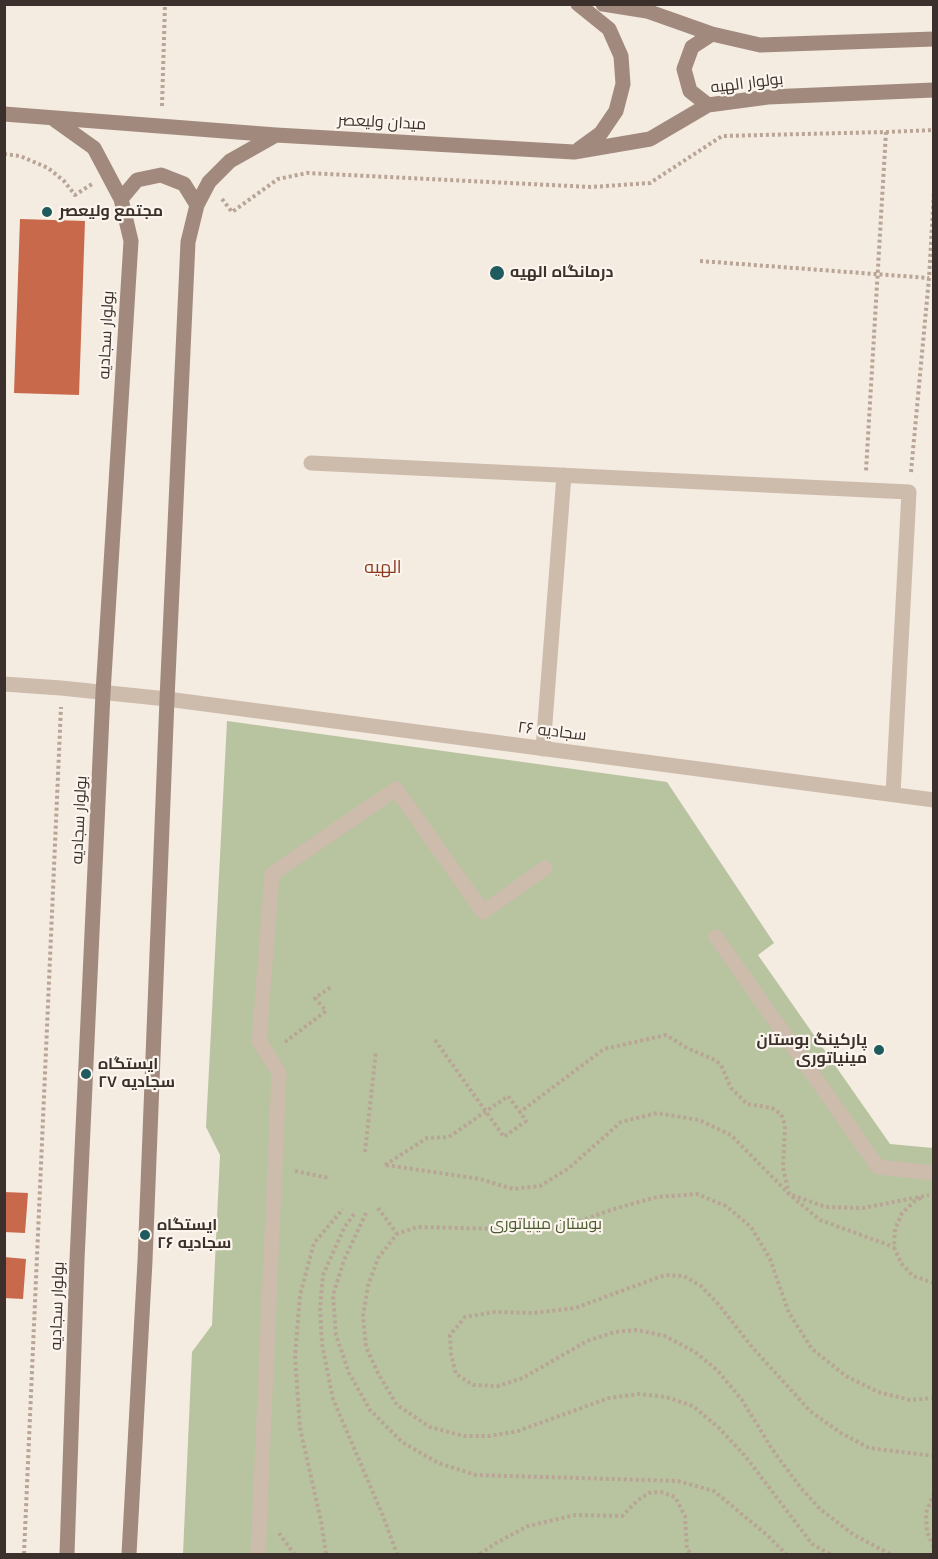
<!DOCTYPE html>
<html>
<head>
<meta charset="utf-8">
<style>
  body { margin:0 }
  #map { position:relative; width:938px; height:1559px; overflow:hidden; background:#f4ebe1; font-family:"Varela Round",sans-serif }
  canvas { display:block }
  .frame { position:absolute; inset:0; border:6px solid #3b302b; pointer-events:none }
</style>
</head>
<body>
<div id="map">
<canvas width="938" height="1559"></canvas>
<div class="frame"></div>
</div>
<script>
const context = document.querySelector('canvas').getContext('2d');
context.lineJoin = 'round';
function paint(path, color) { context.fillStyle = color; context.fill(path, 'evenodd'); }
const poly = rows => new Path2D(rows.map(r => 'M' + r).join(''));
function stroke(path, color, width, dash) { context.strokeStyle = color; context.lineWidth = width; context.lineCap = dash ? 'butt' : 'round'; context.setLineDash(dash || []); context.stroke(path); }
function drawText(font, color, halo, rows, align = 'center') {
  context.font = font + ' "Varela Round",Cairo,sans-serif'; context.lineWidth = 4.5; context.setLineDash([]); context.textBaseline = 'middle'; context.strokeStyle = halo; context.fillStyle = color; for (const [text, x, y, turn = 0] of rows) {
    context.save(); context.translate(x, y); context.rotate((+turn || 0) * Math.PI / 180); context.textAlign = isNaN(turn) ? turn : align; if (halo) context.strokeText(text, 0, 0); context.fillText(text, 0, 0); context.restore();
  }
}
const green = poly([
  [227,721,667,782,774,943,758,955,890,1144,933,1148,933,1554,183,1554,192,1352,212,1325,220,1155,206,1127]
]);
const building = poly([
  [20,219,85,221,79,395,14,393],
  [4,1192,28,1193,25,1233,4,1232],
  [4,1257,26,1259,23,1299,4,1298]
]);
const path = poly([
  [162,106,165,4],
  [886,132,934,130],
  [4,154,20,156,48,168,64,181,75,195,92,184],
  [222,199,232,212,278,179,307,173,591,187,650,183,722,136,886,132,866,471],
  [700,261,929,278],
  [911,472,929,278,934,192],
  [435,1040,504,1137,526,1121,520,1112],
  [285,1042,326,1011,315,998,331,987],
  [365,1152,376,1051],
  [385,1165,427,1138,449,1137,508,1096,520,1112,604,1049,666,1035,687,1048,715,1060,721,1065,731,1088,747,1104,772,1108,781,1114,785,1125,783,1168,789,1194,826,1207,863,1208,929,1195],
  [386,1165,480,1179,513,1189,540,1186,569,1168,621,1122,657,1113,699,1120,731,1135,789,1194,820,1220,894,1247],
  [295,1171,329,1178],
  [921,1198,915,1201,902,1213,895,1229,894,1247,901,1263,913,1276,934,1283],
  [378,1208,397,1234],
  [366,1213,344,1260,333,1295,336,1335,349,1373,370,1410,402,1442,438,1463,476,1475,678,1481,714,1491,767,1535,786,1554],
  [354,1214,344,1228,323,1275,320,1308,322,1344,333,1399,383,1516,397,1554],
  [934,1493,926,1513,927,1532,934,1548],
  [279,1533,294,1554],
  [24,1554,61,707],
  [326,1554,321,1521,300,1428,295,1356,300,1295,314,1243,343,1209],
  [480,1554,496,1543,528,1526,575,1515,622,1516,638,1500,649,1493,661,1492,675,1497,685,1516,687,1550,692,1554],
  [830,1554,812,1544,746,1457,719,1428,693,1406,666,1397,639,1394,609,1398,518,1431,490,1436,464,1436,430,1427,397,1405,379,1375,366,1347,363,1316,368,1286,378,1258,397,1234,417,1227,543,1230,571,1224,617,1208,657,1197,697,1194,726,1206,751,1227,770,1259,789,1313,812,1349,846,1376,878,1392,910,1400,934,1398],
  [890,1554,854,1535,820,1509,800,1487,772,1449,742,1400,717,1370,695,1352,665,1336,637,1330,615,1332,587,1341,523,1378,498,1386,473,1385,456,1374,451,1354,450,1335,465,1317,495,1312,534,1313,575,1308,665,1275,684,1276,701,1286,720,1306,752,1347,810,1411,841,1433,869,1448,934,1456]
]);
const pedestrian = poly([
  [716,937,878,1167,934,1173],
  [258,1554,279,1073,259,1041,272,874,396,789,483,912,545,868]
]);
const minor = poly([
  [311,463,909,492,893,794],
  [4,684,61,688,167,699,934,800],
  [543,749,564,475]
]);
const secondary = poly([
  [578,4,609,29,621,56,623,84,616,111,601,133,579,149],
  [603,4,647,11,712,34,760,45,934,39],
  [708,105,690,91,684,69,692,47,712,34],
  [4,114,276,135,574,152,650,139,708,105,768,97,934,90],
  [52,118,94,148,121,199,131,241,103,693,77,1260,67,1554],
  [121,199,137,180,161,175,184,184,197,205],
  [129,1554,145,1261,167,699,188,242,197,205,209,182,230,161,276,135]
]);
const markers = [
  [47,212,6,"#1f5a5e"],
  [497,273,8,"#1f5a5e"],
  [879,1050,6,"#1f5a5e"],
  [86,1074,6,"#1f5a5e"],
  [145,1235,6,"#1f5a5e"]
];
const streetNames = [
  ["بولوار الهیه",747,84,-7],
  ["میدان ولیعصر",382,123,3],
  ["بولوار سجادیه",107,335,-87],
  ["سجادیه ۲۶",552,732,7],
  ["بولوار سجادیه",80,820,-87],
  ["بولوار سجادیه",58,1306,-88]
];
const poiNames = [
  ["مجتمع ولیعصر",59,212],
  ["درمانگاه الهیه",510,273],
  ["پارکینگ بوستان",867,1041,"right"],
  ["مینیاتوری",867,1059,"right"],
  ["ایستگاه",98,1065],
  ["سجادیه ۲۷",98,1083],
  ["ایستگاه",157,1226],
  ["سجادیه ۲۶",157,1244]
];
const parkNames = [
  ["بوستان مینیاتوری",546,1225]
];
const neighbourhoodNames = [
  ["الهیه",383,568]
];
paint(green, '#b8c4a0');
paint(building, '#c8694b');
stroke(path, '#b9a596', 4, [3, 3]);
stroke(pedestrian, '#cdbbac', 15);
stroke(minor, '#cdbbac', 15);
stroke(secondary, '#a18a7d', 15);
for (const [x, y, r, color] of markers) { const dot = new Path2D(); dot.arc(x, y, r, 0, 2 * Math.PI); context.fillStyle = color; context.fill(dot); stroke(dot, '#fbf5ee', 2); }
drawText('16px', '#3b302b', '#fbf5ee', streetNames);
drawText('bold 16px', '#3b302b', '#fbf5ee', poiNames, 'left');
drawText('16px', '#4a5a2e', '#fbf5ee', parkNames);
drawText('18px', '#8c3b22', '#fbf5ee', neighbourhoodNames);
</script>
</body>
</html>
